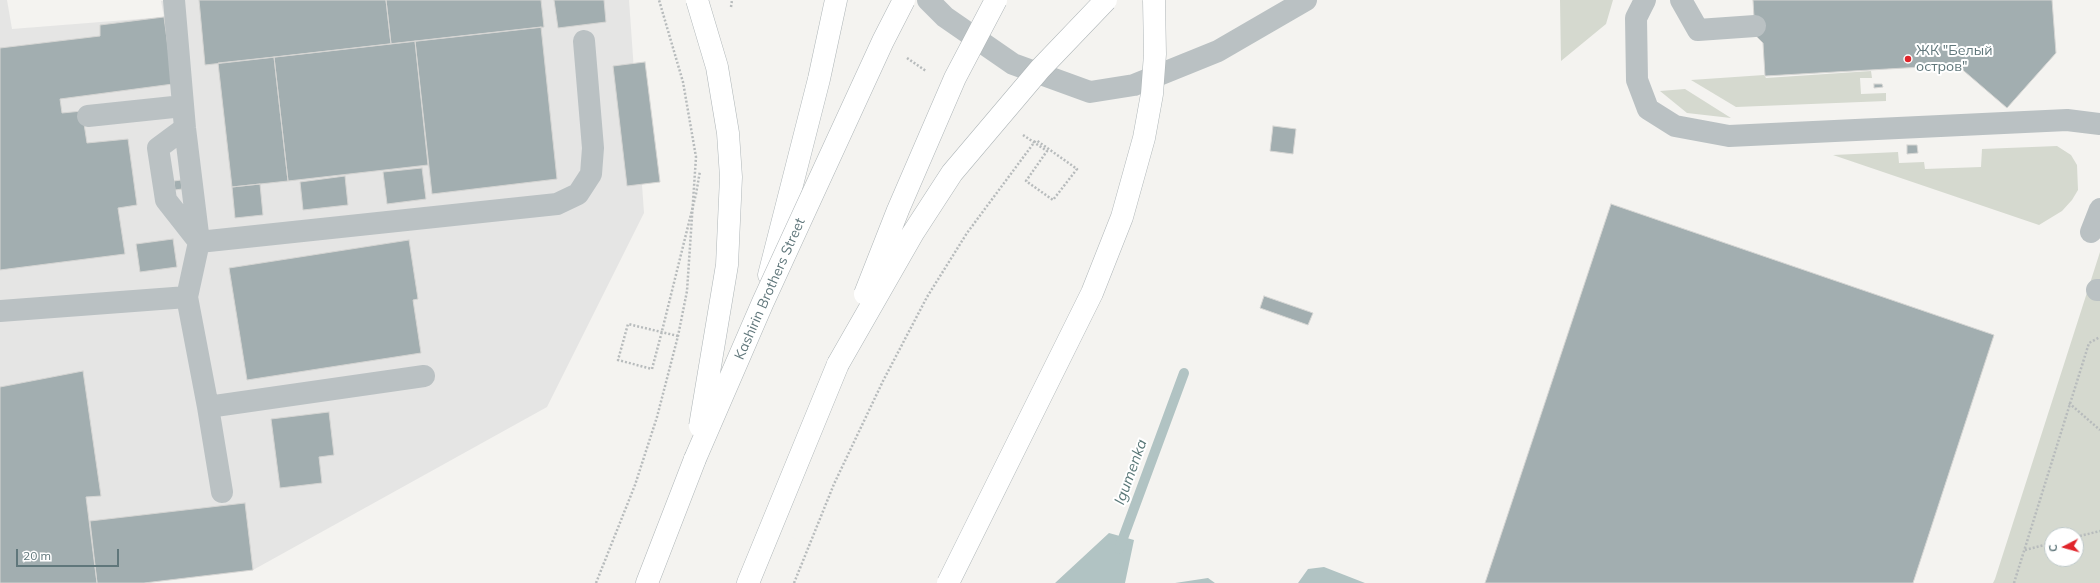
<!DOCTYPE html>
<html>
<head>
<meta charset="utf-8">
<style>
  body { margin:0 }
  #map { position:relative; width:2100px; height:583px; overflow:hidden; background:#f4f3f0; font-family:Mulish,sans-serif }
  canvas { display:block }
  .north { position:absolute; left:2044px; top:527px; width:40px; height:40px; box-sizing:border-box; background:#fff; border:1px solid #bfc9ca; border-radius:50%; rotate:264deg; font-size:11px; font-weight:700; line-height:16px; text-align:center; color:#60777b }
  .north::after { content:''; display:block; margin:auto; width:14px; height:18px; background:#e0252b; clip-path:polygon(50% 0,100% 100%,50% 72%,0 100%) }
  .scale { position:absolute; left:16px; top:549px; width:103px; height:18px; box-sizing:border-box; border:2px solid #60777b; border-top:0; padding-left:5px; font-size:12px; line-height:14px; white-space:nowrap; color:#60777b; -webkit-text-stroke:3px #fff; paint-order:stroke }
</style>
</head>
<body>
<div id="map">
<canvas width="2100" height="583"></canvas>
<div class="north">С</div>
<div class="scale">20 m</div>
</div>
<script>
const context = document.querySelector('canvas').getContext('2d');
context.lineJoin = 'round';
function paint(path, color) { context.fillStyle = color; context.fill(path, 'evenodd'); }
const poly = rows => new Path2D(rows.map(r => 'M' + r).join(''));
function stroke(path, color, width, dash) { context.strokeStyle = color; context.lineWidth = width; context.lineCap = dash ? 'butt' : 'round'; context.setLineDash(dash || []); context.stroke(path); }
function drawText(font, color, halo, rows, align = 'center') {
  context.font = font + ' Mulish,sans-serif'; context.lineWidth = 4; context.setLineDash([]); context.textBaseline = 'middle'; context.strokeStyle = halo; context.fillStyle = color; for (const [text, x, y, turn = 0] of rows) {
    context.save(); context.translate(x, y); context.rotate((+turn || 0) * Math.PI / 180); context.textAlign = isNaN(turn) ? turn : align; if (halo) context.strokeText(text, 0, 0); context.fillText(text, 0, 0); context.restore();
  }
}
const built = poly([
  [0,0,7,0,12,29,164,17,161,1,167,0,629,0,644,213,547,407,253,570,128,583,0,583]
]);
const green = poly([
  [1560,0,1613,0,1606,24,1561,61],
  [1871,71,1872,78,1860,78,1861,94,1886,93,1886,101,1736,107,1691,80,1764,75,1766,78],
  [1685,89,1731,118,1687,113,1660,91],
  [2057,146,2071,155,2077,165,2078,190,2072,200,2062,211,2039,225,1833,155,1898,152,1899,163,1924,162,1925,169,1981,167,1982,149],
  [2100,252,2100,583,1993,583,1995,579],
  [2052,535,2076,535,2076,559,2052,559]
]);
const water = poly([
  [1109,533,1134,540,1125,583,1055,583],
  [1324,567,1365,583,1298,583,1308,569],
  [1208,578,1215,583,1175,583]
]);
const pier = poly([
  [741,511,804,543,816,553,803,583,587,583,602,545,621,531]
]);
const stream = poly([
  [1119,549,1184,373]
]);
const building = poly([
  [199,0,386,0,391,44,205,65,199,0],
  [386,0,541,0,544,27,391,44,386,0],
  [554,0,604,0,606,22,558,28,554,0],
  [1753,0,2052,0,2056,53,2007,108,1957,65,1765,76,1763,43,1755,35,1753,0],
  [164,17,173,84,60,99,62,113,82,111,87,143,128,139,137,205,118,208,125,254,0,270,0,48,100,36,100,25,164,17],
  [541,27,557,179,432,194,415,41,541,27],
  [415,41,428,165,288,181,274,57,415,41],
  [274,57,288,181,232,187,218,63,274,57],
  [645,62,660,182,627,186,613,66,645,62],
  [1874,84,1882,84,1883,87,1874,88,1874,84],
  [1273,126,1296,129,1293,154,1270,151,1273,126],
  [1907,145,1917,145,1918,153,1907,154,1907,145],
  [422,168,426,199,387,204,383,172,422,168],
  [345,176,348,205,303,210,300,182,345,176],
  [181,180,182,189,175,190,174,181,181,180],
  [260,184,263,215,235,218,232,187,260,184],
  [1611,204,1994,335,1913,583,1485,583,1611,204],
  [173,239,177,267,140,272,136,244,173,239],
  [409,240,418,299,413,300,421,353,247,380,229,268,409,240],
  [1264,296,1313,313,1308,325,1260,308,1264,296],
  [83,371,101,496,86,497,97,583,0,583,0,387,83,371],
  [329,412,334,455,319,457,322,483,280,488,271,419,329,412],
  [245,503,253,570,144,583,97,583,90,521,245,503]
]);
const path = poly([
  [731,7,732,0],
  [907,58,926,71],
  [1023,135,1047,151,1026,181,1053,200,1077,169,1036,140],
  [678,336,628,324,618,360,652,369,661,335,696,194,700,171],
  [2069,403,2100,430],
  [2076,537,2100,531],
  [2025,550,2052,543],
  [2014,583,2089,343,2100,337]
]);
const minor = poly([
  [928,0,945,17,1013,64,1090,92,1134,85,1218,51,1306,0],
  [1645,0,1636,18,1637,80,1648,109,1675,126,1729,136,2067,120,2100,124],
  [1681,0,1698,30,1755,26],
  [88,116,183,106],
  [185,128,158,148,166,200,199,242,557,204,578,194,591,174,593,148,584,41],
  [2091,232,2100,209],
  [2097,290,2100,290],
  [187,297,208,407,222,492],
  [0,311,187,297,199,242,185,128,174,0],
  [208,407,424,376]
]);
const major = poly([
  [769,275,819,79,836,0],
  [647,583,695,459],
  [748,583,838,364]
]);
const pathBridge = poly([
  [596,583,635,485,657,417,678,336,687,291,696,157,683,82,659,0],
  [794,583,834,484,883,381,927,297,967,233,1036,140]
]);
const majorBridge = poly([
  [697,0,717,67,728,133,731,177,727,265,700,426],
  [865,294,898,210,955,78,996,0],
  [838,364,913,233,952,173,1040,69,1106,0],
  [695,459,763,302,883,41,904,0],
  [948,583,1092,293,1122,217,1144,138,1152,94,1155,54,1154,0]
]);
const markers = [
  [1908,59,4,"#e0252b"]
];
const poiNames = [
  ["ЖК \"Белый",1916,51],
  ["остров\"",1916,67]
];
const streetNames = [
  ["Kashirin Brothers Street",770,289,-66]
];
const waterNames = [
  ["Igumenka",1131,472,-70]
];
paint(built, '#e5e5e4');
paint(green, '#d5d9cf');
paint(water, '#b1c3c3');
paint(pier, '#f4f3f0');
stroke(stream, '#b1c3c3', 10);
paint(building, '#a2aeb0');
stroke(building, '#d5d5d3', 1);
stroke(major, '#aeb5b7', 23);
stroke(path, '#b7bbbc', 2.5, [2, 2]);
stroke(minor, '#bac1c3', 22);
stroke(major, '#fff', 22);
stroke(majorBridge, '#aeb5b7', 23, []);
stroke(pathBridge, '#b7bbbc', 2.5, [2, 2]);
stroke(majorBridge, '#fff', 22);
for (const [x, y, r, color] of markers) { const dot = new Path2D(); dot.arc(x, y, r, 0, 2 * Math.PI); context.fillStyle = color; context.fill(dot); stroke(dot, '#fff', 1.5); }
drawText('14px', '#60777b', '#fff', poiNames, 'left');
drawText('14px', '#60777b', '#fff', streetNames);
drawText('italic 15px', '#5a7878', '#fff', waterNames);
</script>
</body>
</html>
